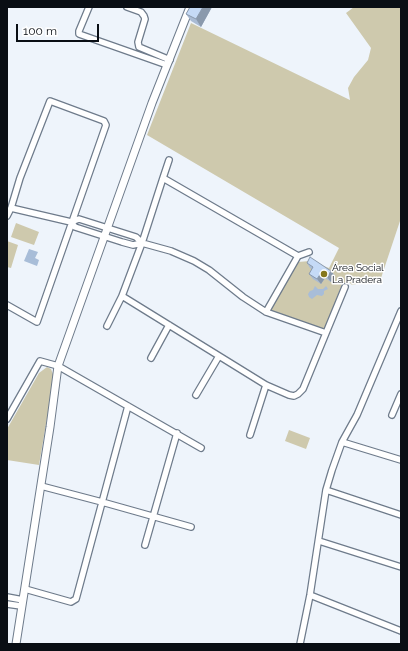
<!DOCTYPE html>
<html>
<head>
<meta charset="utf-8">
<style>
  body { margin:0 }
  #map { position:relative; width:408px; height:651px; overflow:hidden; background:#eef4fb; font-family:Raleway,sans-serif }
  canvas { display:block }
  .frame { position:absolute; inset:0; border:8px solid #090e14; pointer-events:none }
  .scale { position:absolute; left:16px; top:24px; width:83px; height:18px; box-sizing:border-box; border:2px solid #090e14; border-top:0; padding-left:5px; font-size:12px; line-height:14px; white-space:nowrap; color:#090e14; -webkit-text-stroke:3px #fff; paint-order:stroke }
</style>
</head>
<body>
<div id="map">
<canvas width="408" height="651"></canvas>
<div class="frame"></div>
<div class="scale">100 m</div>
</div>
<script>
const context = document.querySelector('canvas').getContext('2d');
context.lineJoin = 'round';
function paint(path, color) { context.fillStyle = color; context.fill(path, 'evenodd'); }
const poly = rows => new Path2D(rows.map(r => 'M' + r).join(''));
function stroke(path, color, width, dash) { context.strokeStyle = color; context.lineWidth = width; context.lineCap = dash ? 'butt' : 'round'; context.setLineDash(dash || []); context.stroke(path); }
function drawText(font, color, halo, rows, align = 'center') {
  context.font = font + ' Raleway,sans-serif'; context.lineWidth = 3; context.setLineDash([]); context.textBaseline = 'middle'; context.strokeStyle = halo; context.fillStyle = color; for (const [text, x, y, turn = 0] of rows) {
    context.save(); context.translate(x, y); context.rotate((+turn || 0) * Math.PI / 180); context.textAlign = isNaN(turn) ? turn : align; if (halo) context.strokeText(text, 0, 0); context.fillText(text, 0, 0); context.restore();
  }
}
const green = poly([
  [354,7,401,7,401,218,381,278,352,285,349,282,342,284,325,329,320,330,271,313,271,310,298,262,310,261,329,268,339,248,147,135,191,23,350,100,348,88,354,77,368,60,371,48,346,13],
  [16,223,39,232,34,245,11,237],
  [7,241,18,245,11,268,7,267],
  [47,367,51,369,54,377,39,465,7,460,7,429,39,373],
  [289,430,310,438,306,449,285,441]
]);
const water = poly([
  [29,249,38,252,35,258,39,260,37,266,24,261],
  [315,286,318,289,323,289,326,286,328,289,324,291,324,294,322,296,317,295,312,299,309,297,308,294,310,291,313,290]
]);
const minor = poly([
  [89,7,79,31,79,34,167,65],
  [127,7,141,12,144,16,145,19,138,42,139,47,170,60],
  [169,160,163,178,298,256],
  [11,208,71,222,79,219,136,237,142,243],
  [7,216,11,208,20,178,50,101,104,121,106,125,37,322,7,305],
  [71,222,75,227,122,242,133,245,142,243,171,251,194,261,209,270,243,297,266,312,326,333,303,389,298,394,294,396,289,395,266,385,122,296,107,326],
  [122,296,142,243,163,178],
  [266,312,298,256,309,252],
  [326,333,345,287],
  [151,358,169,325],
  [196,395,219,356],
  [392,415,401,394],
  [7,419,40,361,58,366,201,448],
  [250,435,266,385],
  [342,442,401,460],
  [41,486,102,502,191,527],
  [326,490,401,515],
  [319,541,401,567],
  [145,545,177,433],
  [25,589,71,602,76,599,128,406],
  [310,595,401,631],
  [7,597,23,600],
  [7,604,21,606],
  [300,644,310,595,326,490,332,470,342,442,357,415,401,311]
]);
const tertiary = poly([
  [16,644,50,427,58,366,152,103,190,7]
]);
const wall = poly([
  [190,7,212,7,201,27,191,21,186,14],
  [307,263,331,271,335,276,331,282,325,278,321,284,313,279,309,274,312,269,310,268]
]);
const shadedWall = poly([
  [203,7,212,7,201,27,196,19],
  [331,271,335,276,331,282,327,277],
  [321,273,325,278,321,284,317,279]
]);
const building = poly([
  [190,7,203,7,196,19,186,14,190,7],
  [310,257,331,271,327,277,321,273,317,279,309,274,313,267,307,263,310,257]
]);
const markers = [
  [324,274,4,"#85771c"]
];
const poiNames = [
  ["Área Social",332,268],
  ["La Pradera",332,280]
];
paint(green, '#cec9ad');
paint(water, '#a8bdd8');
stroke(minor, '#6e7b8b', 8);
stroke(tertiary, '#6e7b8b', 9);
stroke(minor, '#fff', 5.5);
stroke(tertiary, '#fff', 7);
paint(wall, '#a9bbd4');
paint(shadedWall, '#8a99ac');
paint(building, '#c5daf6');
stroke(building, '#8a99ac', 1);
for (const [x, y, r, color] of markers) { const dot = new Path2D(); dot.arc(x, y, r, 0, 2 * Math.PI); context.fillStyle = color; context.fill(dot); stroke(dot, '#fff', 1.5); }
drawText('10px', '#090e14', '#fff', poiNames, 'left');
</script>
</body>
</html>
